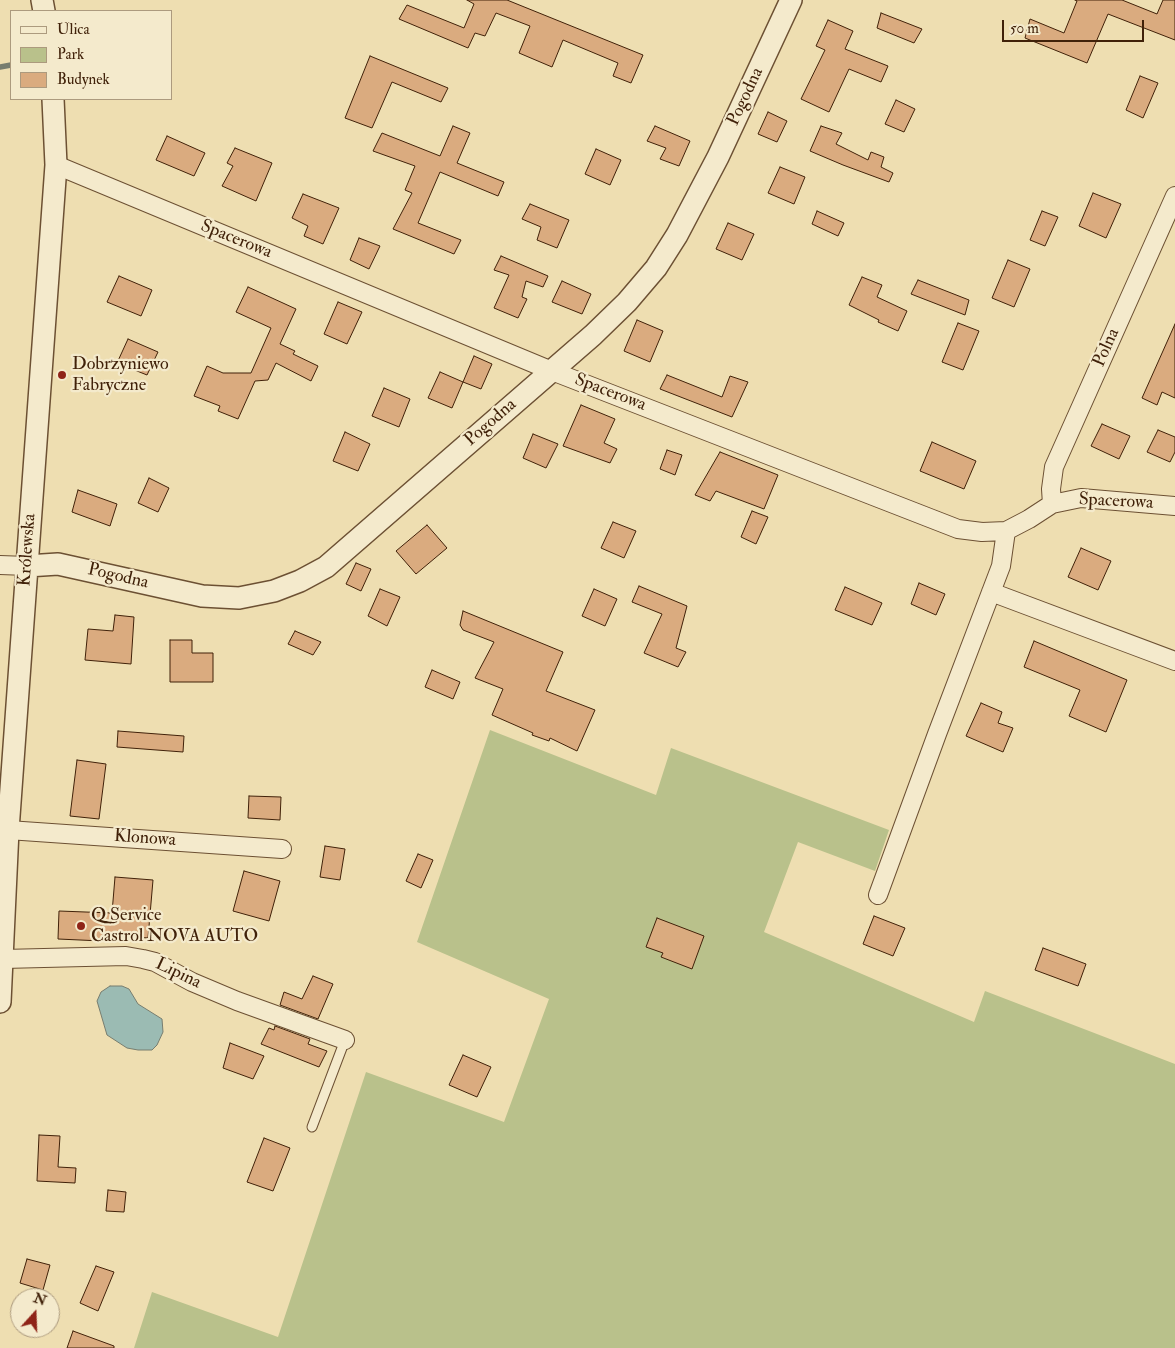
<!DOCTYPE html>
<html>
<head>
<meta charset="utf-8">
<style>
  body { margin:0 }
  #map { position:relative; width:1175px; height:1348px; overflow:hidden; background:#eedeb1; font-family:"IM FELL Double Pica",serif }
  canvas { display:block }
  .legend { position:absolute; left:10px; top:10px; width:162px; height:90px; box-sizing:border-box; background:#f4eacc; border:1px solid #ac9a7e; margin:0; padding:6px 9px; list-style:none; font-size:15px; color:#402109 }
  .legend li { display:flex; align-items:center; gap:10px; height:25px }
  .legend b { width:25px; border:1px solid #ac9a7e }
  .north { position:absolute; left:10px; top:1288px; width:50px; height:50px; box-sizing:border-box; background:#f4eacc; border:1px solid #ac9a7e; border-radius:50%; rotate:20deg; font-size:14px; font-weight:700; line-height:20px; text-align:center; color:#402109 }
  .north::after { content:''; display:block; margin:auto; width:18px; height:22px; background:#8f2418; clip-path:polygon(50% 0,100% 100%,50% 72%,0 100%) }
  .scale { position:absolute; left:1002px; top:20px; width:142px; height:22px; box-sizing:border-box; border:2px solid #402109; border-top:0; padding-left:6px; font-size:15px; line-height:18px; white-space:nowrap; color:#402109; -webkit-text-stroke:4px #f4eacc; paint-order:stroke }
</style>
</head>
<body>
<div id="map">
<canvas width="1175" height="1348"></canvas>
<ul class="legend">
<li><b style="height:6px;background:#f4eacc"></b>Ulica</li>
<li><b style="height:14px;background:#b9c18b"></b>Park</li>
<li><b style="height:14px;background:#daab7f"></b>Budynek</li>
</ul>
<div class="north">N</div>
<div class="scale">50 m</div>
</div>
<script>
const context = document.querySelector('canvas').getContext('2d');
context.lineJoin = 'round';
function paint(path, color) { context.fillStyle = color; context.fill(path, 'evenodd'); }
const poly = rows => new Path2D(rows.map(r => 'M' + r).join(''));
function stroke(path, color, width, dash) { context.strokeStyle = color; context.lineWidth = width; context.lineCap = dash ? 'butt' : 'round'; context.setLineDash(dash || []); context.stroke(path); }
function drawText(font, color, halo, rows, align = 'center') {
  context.font = font + ' "IM FELL Double Pica",serif'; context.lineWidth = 4.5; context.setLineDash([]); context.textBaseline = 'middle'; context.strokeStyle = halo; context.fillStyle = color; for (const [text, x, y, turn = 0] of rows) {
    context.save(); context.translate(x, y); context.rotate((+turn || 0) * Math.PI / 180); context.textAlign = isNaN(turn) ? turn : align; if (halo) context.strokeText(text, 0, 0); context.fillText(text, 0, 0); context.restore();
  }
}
const green = poly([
  [490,730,656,795,671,748,889,830,875,871,798,842,764,932,974,1022,985,991,1175,1064,1175,1348,134,1348,152,1292,278,1337,366,1072,504,1122,549,999,417,942]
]);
const water = poly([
  [110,986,122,986,129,989,138,1004,162,1019,163,1032,157,1045,152,1050,138,1050,127,1048,107,1035,97,1001,101,992,110,986]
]);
const stream = poly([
  [0,67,11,65]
]);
const building = poly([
  [467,0,507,0,643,55,631,83,613,76,618,63,563,40,552,67,519,53,530,26,496,13,485,36,475,33,468,48,399,19,407,5,464,28,474,4,467,0],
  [1075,0,1122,0,1157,14,1163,0,1175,0,1175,40,1108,14,1087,63,1025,38,1030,19,1064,33,1077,1,1075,0],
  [881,13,922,29,914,43,877,28,881,13],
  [828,20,853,31,845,49,888,66,881,82,849,69,829,112,801,99,825,50,816,46,828,20],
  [370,56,448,88,441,102,392,82,372,128,345,118,370,56],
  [1140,76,1158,83,1143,118,1126,110,1140,76],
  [896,100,915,109,904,132,885,124,896,100],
  [768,112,787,121,777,142,758,134,768,112],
  [453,126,470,133,457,163,504,182,498,196,440,172,418,223,461,240,454,254,393,229,412,193,405,190,415,166,373,151,382,133,440,156,453,126],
  [655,126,690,141,679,166,660,159,666,148,647,141,655,126],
  [821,126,842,133,836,144,868,160,871,152,884,157,881,167,893,173,889,182,843,165,810,151,821,126],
  [167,136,205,153,194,176,156,160,167,136],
  [235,148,272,163,256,201,222,186,233,166,227,163,235,148],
  [596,149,621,160,610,185,585,174,596,149],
  [780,167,805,177,794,204,768,193,780,167],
  [1093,193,1121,204,1106,238,1079,226,1093,193],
  [303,194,339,208,323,244,304,236,308,226,292,218,303,194],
  [530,204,569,220,557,248,537,240,541,227,522,219,530,204],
  [817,211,844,223,838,236,812,224,817,211],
  [1042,211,1058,217,1045,246,1030,240,1042,211],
  [728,223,754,234,742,260,716,249,728,223],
  [359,238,380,246,369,269,350,260,359,238],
  [501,256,548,276,543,287,526,281,522,297,527,299,518,318,494,308,509,275,494,270,501,256],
  [1008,260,1030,269,1014,307,992,298,1008,260],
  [119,276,152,290,141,316,107,302,119,276],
  [862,277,882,285,877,297,907,311,898,331,878,322,879,320,849,305,862,277],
  [918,280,969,300,965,315,911,294,918,280],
  [562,281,591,294,582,314,552,302,562,281],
  [248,287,296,309,280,344,295,351,293,354,318,366,311,381,276,363,268,380,255,381,238,419,218,411,220,406,194,396,207,366,223,373,251,373,271,328,236,312,248,287],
  [338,302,362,312,347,344,324,334,338,302],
  [637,320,663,331,650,362,624,351,637,320],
  [958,323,979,331,963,370,942,362,958,323],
  [1175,324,1175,398,1162,392,1157,405,1142,398,1175,324],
  [128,339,158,352,147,375,117,363,128,339],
  [474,356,492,364,481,389,463,382,474,356],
  [440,372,463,382,452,408,428,398,440,372],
  [667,375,722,397,730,376,748,382,732,417,660,389,667,375],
  [384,388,410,399,399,427,372,416,384,388],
  [581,405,615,419,604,443,617,449,610,463,563,446,581,405],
  [1102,424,1130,436,1119,459,1091,446,1102,424],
  [1158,430,1175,437,1175,452,1170,462,1147,452,1158,430],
  [345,432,370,444,358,471,333,461,345,432],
  [533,434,558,444,546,468,523,458,533,434],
  [932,442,976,461,964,489,920,471,932,442],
  [667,450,682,455,675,475,660,469,667,450],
  [720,452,778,475,764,509,716,491,710,501,695,495,720,452],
  [149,478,169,488,158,512,138,503,149,478],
  [78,490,117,504,110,526,72,512,78,490],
  [752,511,768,517,756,544,741,537,752,511],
  [613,522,636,531,624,558,601,548,613,522],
  [427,525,447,548,416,574,396,551,427,525],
  [1081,548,1111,561,1098,590,1068,577,1081,548],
  [356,563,371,569,361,591,346,584,356,563],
  [919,583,945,594,936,615,911,604,919,583],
  [639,586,687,606,676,648,686,652,678,667,644,653,662,614,632,602,639,586],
  [845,587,882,603,872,625,835,610,845,587],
  [380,589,400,597,387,626,368,616,380,589],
  [594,589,617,599,605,626,582,616,594,589],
  [463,611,563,652,546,691,595,710,577,751,550,738,549,741,532,735,533,733,492,715,503,689,475,678,494,642,463,630,460,625,463,611],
  [115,615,134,617,131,664,85,660,88,629,113,631,115,615],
  [295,631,321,642,313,655,288,644,295,631],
  [170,640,192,640,192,653,213,653,213,682,170,682,170,640],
  [1034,641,1127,680,1106,732,1069,716,1080,690,1024,667,1034,641],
  [432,670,460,682,453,699,425,687,432,670],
  [981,703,1002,712,998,723,1013,728,1003,752,966,736,981,703],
  [118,731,184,736,183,752,117,747,118,731],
  [77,760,106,764,99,819,70,816,77,760],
  [249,796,281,797,280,820,248,818,249,796],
  [325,846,345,849,340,880,320,877,325,846],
  [418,854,433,860,421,888,406,881,418,854],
  [244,871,280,881,269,921,233,911,244,871],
  [115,877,153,880,148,938,103,934,102,941,58,939,59,911,112,913,115,877],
  [874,916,905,928,893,956,863,944,874,916],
  [657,918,704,936,692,969,661,957,663,953,646,947,657,918],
  [1043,948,1086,964,1078,986,1035,970,1043,948],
  [313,976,333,984,318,1019,280,1005,284,992,302,999,313,976],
  [275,1026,310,1039,308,1044,327,1051,319,1067,261,1044,269,1028,274,1030,275,1026],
  [230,1043,264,1056,253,1079,223,1068,230,1043],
  [463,1055,491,1067,477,1097,449,1085,463,1055],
  [39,1135,60,1136,58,1167,76,1168,75,1183,37,1181,39,1135],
  [264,1138,290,1148,273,1191,247,1182,264,1138],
  [108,1190,126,1192,124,1212,106,1211,108,1190],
  [27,1259,50,1265,43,1290,20,1283,27,1259],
  [96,1266,114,1272,98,1311,80,1303,96,1266],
  [73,1331,114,1346,114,1348,67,1348,73,1331]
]);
const service = poly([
  [312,1127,345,1040]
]);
const minor = poly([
  [56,165,552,371,958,529,982,532,1006,531,1029,519,1052,504,1081,498,1175,506],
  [1052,504,1051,489,1054,467,1175,196],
  [0,565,27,566],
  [991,592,1175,661],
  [8,830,282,849],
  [878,895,937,734,1001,566,1006,531],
  [3,959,126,956,143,959,155,962,192,982,237,1001,345,1040]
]);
const tertiary = poly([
  [42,0,44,11],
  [27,566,58,564,202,596,239,598,274,591,300,581,326,567,593,335,627,302,656,268,677,235,718,157,791,0],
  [0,1002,8,830,56,165,53,99]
]);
const markers = [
  [62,375,5,"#8f2418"],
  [81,926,5,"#8f2418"]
];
const streetNames = [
  ["Pogodna",746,97,-65],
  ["Spacerowa",236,240,22],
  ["Polna",1107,348,-66],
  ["Spacerowa",610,393,21],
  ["Pogodna",491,423,-41],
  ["Spacerowa",1116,502,3],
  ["Królewska",28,550,-86],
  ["Pogodna",118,577,13],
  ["Klonowa",145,839,4],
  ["Lipina",178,974,26]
];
const poiNames = [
  ["Dobrzyniewo",72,365],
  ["Fabryczne",72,386],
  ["Q Service",91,916],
  ["Castrol NOVA AUTO",91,937]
];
paint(green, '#b9c18b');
paint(water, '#9bbbb3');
stroke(water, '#777d6f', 1);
stroke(stream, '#777d6f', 5.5);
paint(building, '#daab7f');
stroke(building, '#402109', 1);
stroke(service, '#6c5033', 11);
stroke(minor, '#6c5033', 20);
stroke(tertiary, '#6c5033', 24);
stroke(service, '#f4eacc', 9);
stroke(minor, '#f4eacc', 18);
stroke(tertiary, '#f4eacc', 21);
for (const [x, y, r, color] of markers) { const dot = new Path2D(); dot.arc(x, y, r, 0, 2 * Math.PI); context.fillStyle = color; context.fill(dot); stroke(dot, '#f4eacc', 2); }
drawText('18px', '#402109', '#f4eacc', streetNames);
drawText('18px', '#402109', '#f4eacc', poiNames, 'left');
</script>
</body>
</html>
